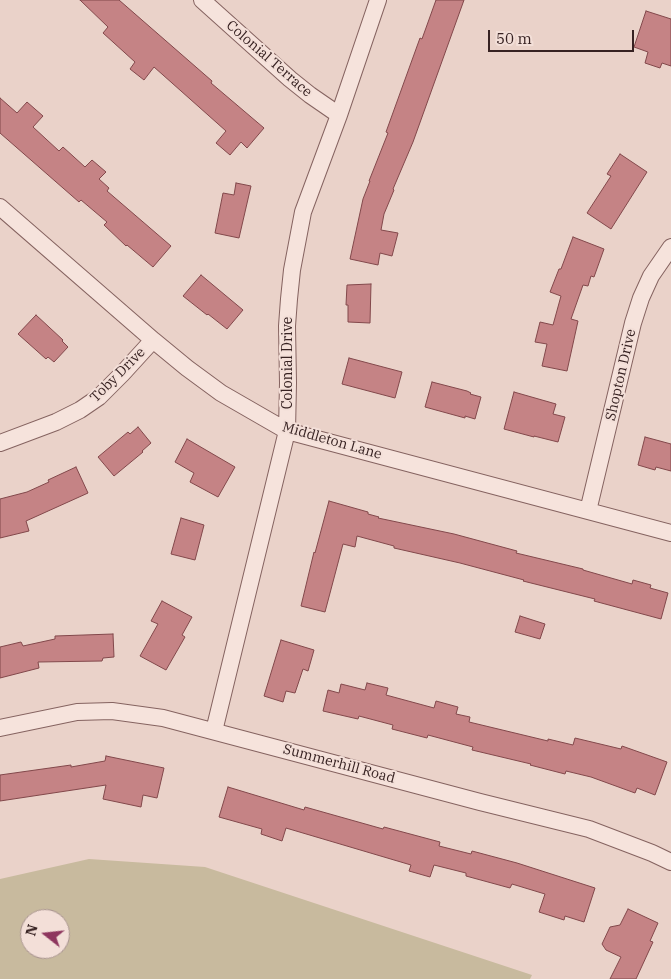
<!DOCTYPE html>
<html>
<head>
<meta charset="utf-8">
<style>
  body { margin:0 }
  #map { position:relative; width:671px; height:979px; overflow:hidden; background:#ead2c9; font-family:"IBM Plex Serif",serif }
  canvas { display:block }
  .north { position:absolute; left:20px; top:909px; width:50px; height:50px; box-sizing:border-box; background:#f3dfd8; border:1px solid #a8938f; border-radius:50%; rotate:286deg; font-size:14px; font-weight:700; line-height:20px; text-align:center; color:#372222 }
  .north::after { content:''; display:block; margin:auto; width:18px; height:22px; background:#8e365e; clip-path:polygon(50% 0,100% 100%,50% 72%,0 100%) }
  .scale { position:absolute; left:488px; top:30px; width:146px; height:22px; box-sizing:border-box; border:2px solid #372222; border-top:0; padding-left:6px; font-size:15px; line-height:18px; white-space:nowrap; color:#372222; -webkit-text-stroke:4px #f3dfd8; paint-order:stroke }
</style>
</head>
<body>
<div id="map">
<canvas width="671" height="979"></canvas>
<div class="north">N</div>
<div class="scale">50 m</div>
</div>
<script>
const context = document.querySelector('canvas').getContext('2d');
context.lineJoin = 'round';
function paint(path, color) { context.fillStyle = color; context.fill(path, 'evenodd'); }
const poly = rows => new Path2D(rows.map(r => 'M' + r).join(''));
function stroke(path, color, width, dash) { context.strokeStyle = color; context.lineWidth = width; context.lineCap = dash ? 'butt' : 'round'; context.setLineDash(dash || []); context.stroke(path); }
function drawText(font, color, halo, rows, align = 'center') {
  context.font = font + ' "IBM Plex Serif",serif'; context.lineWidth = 4; context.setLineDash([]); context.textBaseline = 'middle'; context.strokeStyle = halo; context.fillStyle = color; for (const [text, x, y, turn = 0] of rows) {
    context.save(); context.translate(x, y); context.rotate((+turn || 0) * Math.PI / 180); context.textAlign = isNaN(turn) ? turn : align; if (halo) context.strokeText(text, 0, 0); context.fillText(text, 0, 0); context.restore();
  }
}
const green = poly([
  [89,859,205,867,532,975,530,979,0,979,0,879],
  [30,919,60,919,60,949,30,949]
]);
const building = poly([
  [80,0,119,0,212,81,211,83,264,128,247,148,241,142,230,155,216,143,226,131,154,67,144,80,130,69,135,62,103,33,108,27,80,0],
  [436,0,464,0,413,142,393,189,394,190,384,214,381,230,398,233,392,256,380,253,378,265,350,259,363,199,370,181,369,181,388,133,386,132,420,38,422,39,436,0],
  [646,11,671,19,671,66,662,63,660,68,645,63,648,52,634,47,646,11],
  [0,98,17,113,27,102,43,116,33,127,59,151,63,147,85,167,92,160,106,172,99,179,109,188,107,191,171,246,153,267,127,245,126,246,104,225,107,222,81,200,79,202,0,133,0,98],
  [620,154,647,172,611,229,587,213,611,176,607,174,620,154],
  [236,183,251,186,239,238,215,233,223,193,234,195,236,183],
  [573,237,604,249,594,277,591,276,588,286,583,285,571,319,578,321,567,371,542,366,547,344,535,342,540,322,553,325,561,296,550,292,559,269,561,269,573,237],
  [201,275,243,310,227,329,208,314,207,315,183,296,201,275],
  [371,284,370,323,348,322,348,305,346,305,347,285,371,284],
  [36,315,63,340,62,341,68,347,54,362,48,357,46,359,18,334,36,315],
  [349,358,402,372,395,398,342,384,349,358],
  [432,382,467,391,471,393,470,394,481,397,475,419,465,416,465,418,425,407,432,382],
  [514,392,556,404,553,414,565,417,558,442,534,436,534,437,504,429,514,392],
  [138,427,151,443,142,451,143,452,114,476,98,457,128,432,130,434,138,427],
  [645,437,671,444,671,471,656,467,655,470,638,465,645,437],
  [187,439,235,467,218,497,190,482,194,473,175,462,187,439],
  [76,467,88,493,26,521,29,531,0,538,0,499,27,492,49,482,48,480,76,467],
  [329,501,368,512,368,514,379,517,378,518,454,534,517,551,516,553,583,569,583,570,632,584,633,580,651,585,650,588,668,593,661,619,594,601,595,599,523,581,524,580,460,563,394,548,394,546,357,536,355,547,343,544,325,612,301,606,314,552,315,553,329,501],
  [181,518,204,525,195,560,171,554,181,518],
  [162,601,192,617,182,635,185,637,166,670,140,656,158,624,151,621,162,601],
  [520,616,545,624,540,639,515,632,520,616],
  [113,634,114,657,103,658,102,661,38,662,39,668,0,678,0,647,21,642,23,646,55,639,55,636,113,634],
  [281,640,314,650,308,671,303,669,295,693,286,691,283,702,264,696,281,640],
  [367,683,388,688,386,695,434,708,436,701,458,707,456,714,470,717,469,722,548,741,548,739,573,745,575,738,621,749,622,746,667,762,655,795,637,788,635,793,591,777,566,771,565,774,530,765,531,764,472,750,473,747,428,735,427,738,392,729,393,725,359,716,358,719,323,711,328,690,339,693,341,684,365,690,367,683],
  [106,756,164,768,157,798,143,795,141,807,103,799,106,785,0,801,0,775,71,765,71,767,105,761,106,756],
  [228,787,304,810,305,807,383,829,384,827,440,842,439,846,471,854,472,851,517,863,595,888,584,922,565,916,564,920,539,912,545,894,512,884,510,888,466,876,466,873,434,865,430,877,409,871,411,865,286,828,282,841,261,834,262,829,219,817,228,787],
  [628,909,658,923,650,941,653,942,636,979,610,979,621,957,606,950,602,944,610,927,620,925,628,909]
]);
const street = poly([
  [202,0,290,79,310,95,339,115],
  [0,207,153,340,187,368,221,393,287,431,671,533],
  [0,443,56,422,80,410,99,397,122,374,153,340],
  [588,511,633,323,641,298,651,276,671,247],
  [0,728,77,712,112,711,163,718,480,802,589,829,652,853,671,862],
  [214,731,287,431,288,383,287,326,289,299,292,270,303,212,339,115,378,0]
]);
const streetNames = [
  ["Colonial Terrace",269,59,41],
  ["Colonial Drive",288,363,-90],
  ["Toby Drive",118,375,-45],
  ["Shopton Drive",621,375,-77],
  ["Middleton Lane",332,441,16],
  ["Summerhill Road",339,764,15]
];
paint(green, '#c8ba9e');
paint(building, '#c58385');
stroke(building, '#82484b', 1);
stroke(street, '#856360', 18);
stroke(street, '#f6e3dc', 16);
drawText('14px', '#372222', '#f3dfd8', streetNames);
</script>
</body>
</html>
